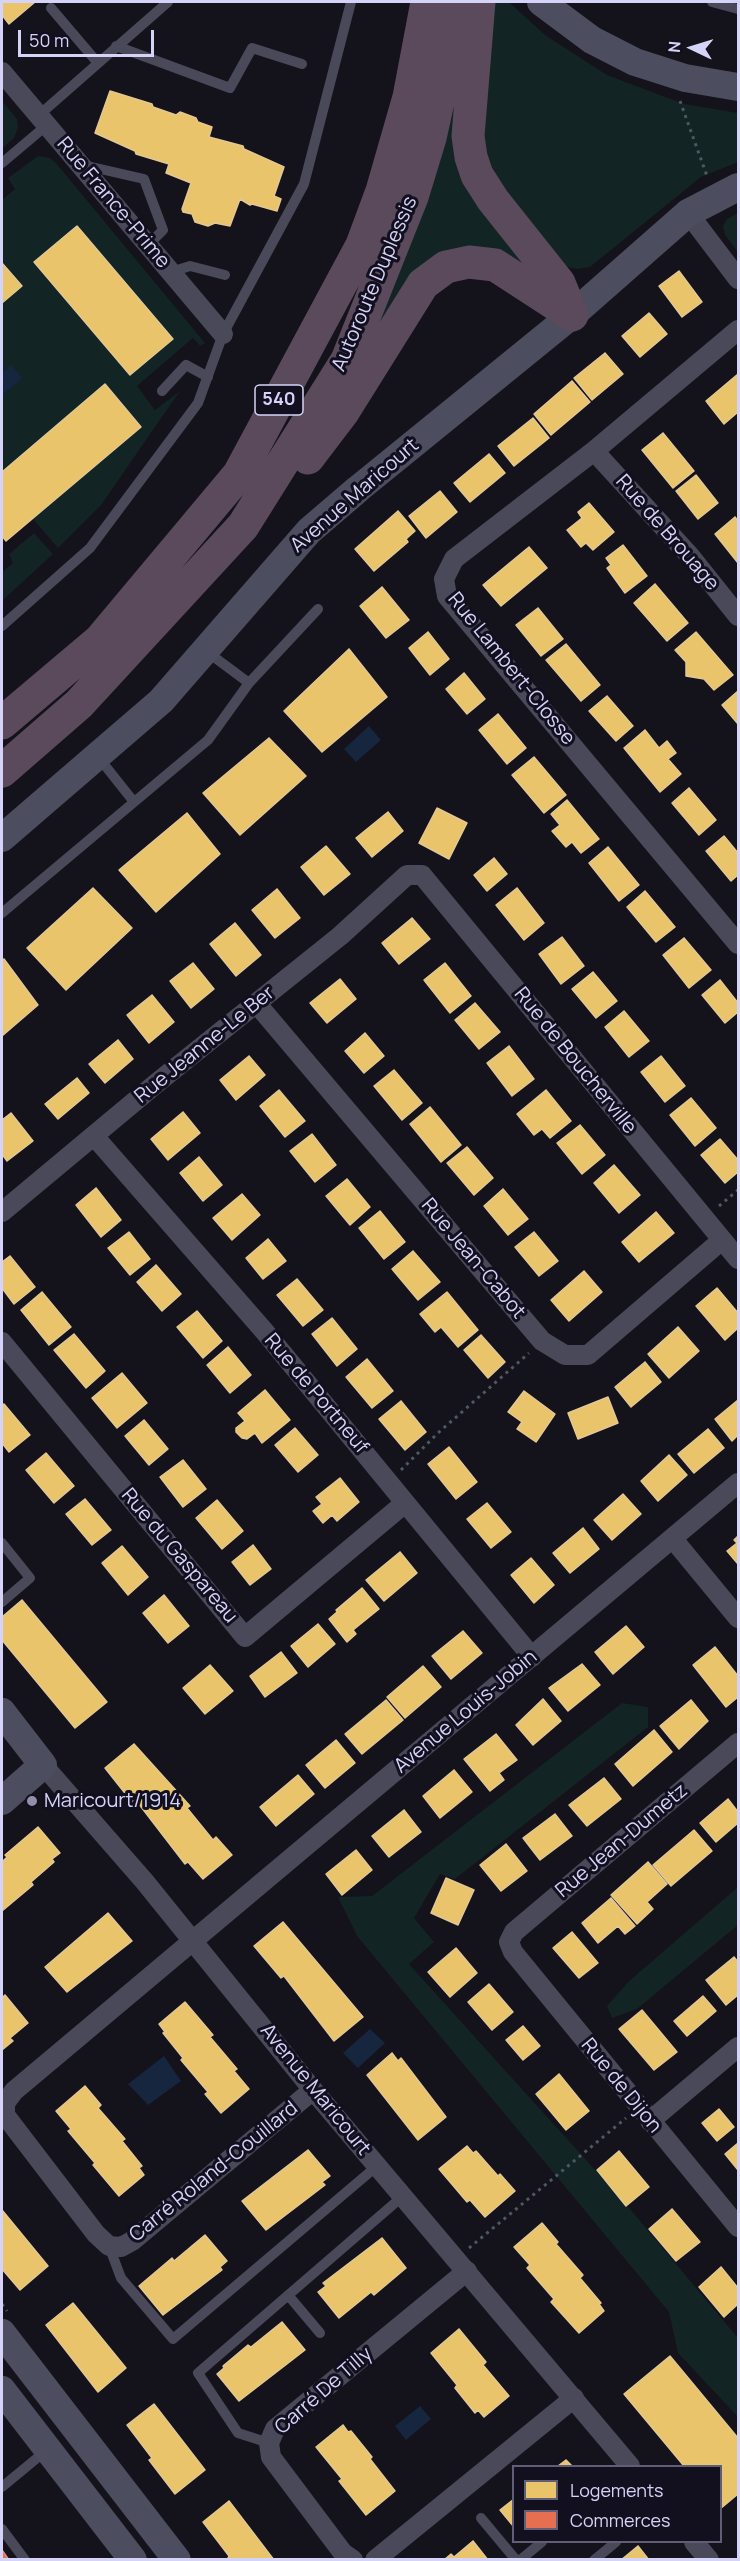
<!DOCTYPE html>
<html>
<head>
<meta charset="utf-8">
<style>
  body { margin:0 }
  #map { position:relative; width:740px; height:2561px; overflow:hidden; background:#14121a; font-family:Manrope,sans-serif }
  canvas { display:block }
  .frame { position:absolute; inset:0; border:3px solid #d6d3f9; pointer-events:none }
  .legend { position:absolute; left:512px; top:2465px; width:210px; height:78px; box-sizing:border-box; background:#120f1e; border:2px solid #605d76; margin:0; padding:8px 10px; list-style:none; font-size:18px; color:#d6d3f9 }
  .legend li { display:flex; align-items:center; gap:12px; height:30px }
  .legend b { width:30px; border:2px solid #605d76 }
  .north { position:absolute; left:662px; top:18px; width:60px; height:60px; -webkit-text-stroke:4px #120f1e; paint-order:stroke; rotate:274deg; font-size:16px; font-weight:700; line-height:24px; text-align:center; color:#d6d3f9 }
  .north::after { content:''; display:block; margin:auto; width:21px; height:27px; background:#d6d3f9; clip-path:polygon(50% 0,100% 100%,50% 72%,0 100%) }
  .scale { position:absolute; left:18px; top:30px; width:136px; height:27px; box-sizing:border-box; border:3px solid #d6d3f9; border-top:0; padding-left:8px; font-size:18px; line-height:21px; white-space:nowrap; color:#d6d3f9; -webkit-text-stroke:4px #120f1e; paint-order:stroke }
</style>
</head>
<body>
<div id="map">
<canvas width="740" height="2561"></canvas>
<div class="frame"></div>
<ul class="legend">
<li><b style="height:16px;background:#e9c46a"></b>Logements</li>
<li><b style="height:16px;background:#e76f51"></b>Commerces</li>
</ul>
<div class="north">N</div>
<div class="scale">50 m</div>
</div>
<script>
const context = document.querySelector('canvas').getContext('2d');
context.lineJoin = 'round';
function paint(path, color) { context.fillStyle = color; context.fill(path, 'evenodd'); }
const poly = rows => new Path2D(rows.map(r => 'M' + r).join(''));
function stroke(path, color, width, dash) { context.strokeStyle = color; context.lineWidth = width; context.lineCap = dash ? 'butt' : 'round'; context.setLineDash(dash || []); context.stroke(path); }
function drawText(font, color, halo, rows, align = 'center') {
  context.font = font + ' Manrope,sans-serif'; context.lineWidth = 6; context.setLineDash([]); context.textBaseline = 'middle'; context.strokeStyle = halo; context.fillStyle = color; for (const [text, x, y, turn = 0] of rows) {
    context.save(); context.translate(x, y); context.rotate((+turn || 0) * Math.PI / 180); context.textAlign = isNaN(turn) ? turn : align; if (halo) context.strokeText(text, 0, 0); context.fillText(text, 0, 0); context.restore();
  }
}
const green = poly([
  [487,2,509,2,545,35,607,75,684,104,738,113,738,162,701,177,590,267,577,269,554,264,477,146],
  [465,49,461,125,549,284,474,249,363,349],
  [2,101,17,119,18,128,14,138,2,149],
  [38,156,50,158,56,163,205,343,200,346,193,338,137,386,155,410,180,391,101,505,58,548,33,519,141,427,105,385,2,472,2,303,22,286,2,263,2,200,15,189,8,178],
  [77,226,173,339,130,375],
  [738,213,738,252,725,235,723,226,727,219],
  [34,533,53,554,2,601,2,572,13,563,9,554],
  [622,1703,648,1707,648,1727,455,1879,440,1874,414,1918,434,1942,409,1964,625,2203,738,2338,738,2417,678,2353,669,2312,357,1936,338,1897,372,1896],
  [738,1887,738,1925,637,2009,612,2018,607,2006,628,1982]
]);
const water = poly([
  [11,365,22,378,2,395,2,373],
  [369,726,381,740,356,762,344,749],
  [370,2029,385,2043,358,2068,343,2053],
  [164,2056,181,2081,148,2105,128,2084],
  [420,2406,431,2419,406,2440,395,2426]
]);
const homes = poly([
  [2,2,35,2,9,24,2,15,2,2],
  [110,91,152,104,153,107,176,115,180,112,196,118,198,122,212,127,209,137,243,146,244,149,284,167,274,196,281,199,277,211,252,204,250,205,240,199,230,226,215,223,208,226,195,222,192,214,183,212,182,209,191,183,166,173,169,164,136,154,135,151,95,133,110,91],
  [77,226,173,339,130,375,34,262,77,226],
  [2,263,22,286,2,303,2,263],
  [679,271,702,302,682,317,659,286,679,271],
  [649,313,667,334,640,357,622,336,649,313],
  [605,353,623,374,592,400,574,378,605,353],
  [738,374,738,412,724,424,706,401,738,374],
  [572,381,590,402,551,435,534,414,572,381],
  [105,384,141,427,6,541,2,536,2,472,105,384],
  [533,418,549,438,514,466,498,446,533,418],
  [663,433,694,471,673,488,642,450,663,433],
  [489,454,505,473,470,502,454,483,489,454],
  [696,475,718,503,698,519,676,491,696,475],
  [440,491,457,512,426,538,409,516,440,491],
  [589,503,614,532,593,550,586,543,581,547,567,530,582,518,578,512,589,503],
  [398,511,415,531,406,539,408,542,374,571,355,549,398,511],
  [735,517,738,521,738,563,715,534,735,517],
  [623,545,647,576,625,593,607,568,611,565,606,558,623,545],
  [529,547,547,568,501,606,483,585,529,547],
  [655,584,688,623,667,641,634,603,655,584],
  [382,587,409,620,386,638,360,606,382,587],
  [538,608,563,639,541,656,516,625,538,608],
  [428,632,449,659,430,675,409,648,428,632],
  [696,632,733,675,714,690,704,679,686,676,686,662,675,650,696,632],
  [566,644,600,685,581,701,546,660,566,644],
  [349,649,387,697,322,752,284,711,349,649],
  [464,673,485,699,467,714,446,689,464,673],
  [738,691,738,724,722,705,738,691],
  [607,696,633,726,616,741,589,711,607,696],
  [498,714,526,748,507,764,479,730,498,714],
  [645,730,659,748,667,741,676,753,668,759,681,774,660,792,624,748,645,730],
  [269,738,306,776,240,835,203,793,269,738],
  [534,757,566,795,544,813,512,775,534,757],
  [689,788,716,820,699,835,672,803,689,788],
  [567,800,599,839,581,853,572,842,566,847,552,831,560,825,551,814,567,800],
  [437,808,467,823,449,859,419,843,437,808],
  [388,812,403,831,372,857,356,838,388,812],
  [187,813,220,854,156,912,119,870,187,813],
  [724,836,738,853,738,875,731,881,706,851,724,836],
  [326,846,350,874,324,895,301,867,326,846],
  [608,847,639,885,619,901,589,863,608,847],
  [494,858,507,874,487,891,474,875,494,858],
  [93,888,132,928,66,990,27,948,93,888],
  [517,888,544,923,524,940,496,905,517,888],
  [277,889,300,918,275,938,252,910,277,889],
  [645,891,675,927,656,942,627,907,645,891],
  [412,918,430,939,399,964,382,943,412,918],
  [235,923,261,955,236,976,210,944,235,923],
  [562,937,584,966,561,984,539,954,562,937],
  [684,938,711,970,689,988,663,955,684,938],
  [4,959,38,1005,2,1036,2,961,4,959],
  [193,963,214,989,191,1008,170,981,193,963],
  [445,963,471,996,450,1013,424,980,445,963],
  [593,972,617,1001,596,1018,572,989,593,972],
  [340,979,356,999,327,1023,310,1003,340,979],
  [720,980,738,1003,738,1012,725,1023,702,995,720,980],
  [152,995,174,1022,149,1043,127,1015,152,995],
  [475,1003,500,1032,479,1049,455,1020,475,1003],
  [624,1011,649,1041,629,1057,605,1027,624,1011],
  [365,1033,384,1056,364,1073,345,1051,365,1033],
  [118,1040,133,1059,105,1083,89,1064,118,1040],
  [509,1046,534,1079,512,1096,487,1063,509,1046],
  [249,1056,265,1075,236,1100,220,1080,249,1056],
  [661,1056,685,1086,665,1102,641,1072,661,1056],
  [394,1070,422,1103,402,1120,374,1086,394,1070],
  [77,1078,89,1093,58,1119,45,1104,77,1078],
  [279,1090,305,1121,285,1137,260,1106,279,1090],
  [546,1090,571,1121,550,1138,542,1129,534,1135,517,1114,546,1090],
  [691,1098,716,1128,695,1146,670,1115,691,1098],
  [430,1107,461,1145,441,1162,410,1124,430,1107],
  [183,1112,200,1133,168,1160,151,1139,183,1112],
  [11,1113,33,1141,7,1161,2,1154,2,1120,11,1113],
  [580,1125,605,1155,582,1174,557,1143,580,1125],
  [312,1134,336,1165,315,1182,290,1151,312,1134],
  [720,1139,738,1160,738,1172,725,1183,701,1155,720,1139],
  [467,1147,493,1178,474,1195,447,1163,467,1147],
  [199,1157,222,1185,203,1201,180,1173,199,1157],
  [614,1165,640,1195,619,1213,594,1183,614,1165],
  [347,1179,370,1207,350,1225,326,1196,347,1179],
  [96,1188,121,1220,101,1237,76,1205,96,1188],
  [503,1189,528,1219,508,1235,484,1206,503,1189],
  [242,1194,260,1215,232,1240,213,1218,242,1194],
  [380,1211,405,1242,384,1259,359,1228,380,1211],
  [656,1212,674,1233,639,1262,622,1242,656,1212],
  [129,1232,150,1259,130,1275,108,1248,129,1232],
  [534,1232,558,1261,539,1276,515,1247,534,1232],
  [268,1239,286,1261,263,1279,246,1258,268,1239],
  [413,1251,440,1282,418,1300,392,1269,413,1251],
  [10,1256,35,1287,14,1304,2,1288,2,1262,10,1256],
  [156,1265,181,1294,162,1311,137,1282,156,1265],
  [584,1271,602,1292,569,1321,551,1300,584,1271],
  [297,1279,323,1310,303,1326,277,1295,297,1279],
  [717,1288,738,1313,738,1328,725,1340,696,1306,717,1288],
  [42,1292,71,1327,49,1345,21,1310,42,1292],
  [447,1292,478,1330,458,1347,441,1327,435,1332,420,1314,447,1292],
  [197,1311,222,1341,203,1358,177,1327,197,1311],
  [332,1318,357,1349,337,1366,312,1334,332,1318],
  [678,1327,699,1351,669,1378,648,1354,678,1327],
  [74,1334,105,1371,86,1388,54,1350,74,1334],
  [481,1335,505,1362,488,1378,464,1350,481,1335],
  [228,1347,251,1375,230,1393,207,1365,228,1347],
  [367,1359,393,1391,372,1408,346,1377,367,1359],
  [645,1362,661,1382,631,1407,615,1387,645,1362],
  [122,1373,147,1403,117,1428,92,1398,122,1373],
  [265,1390,290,1420,262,1443,255,1433,247,1439,242,1438,236,1432,236,1428,245,1421,238,1413,265,1390],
  [524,1391,555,1414,536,1442,517,1429,522,1422,508,1412,524,1391],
  [608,1397,618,1423,578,1439,568,1413,608,1397],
  [738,1400,738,1435,732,1441,715,1419,738,1400],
  [401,1401,426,1432,405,1450,379,1419,401,1401],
  [4,1404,30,1435,9,1452,2,1443,2,1407,4,1404],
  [144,1420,168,1449,149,1465,125,1436,144,1420],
  [295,1428,318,1455,298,1472,275,1445,295,1428],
  [708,1429,724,1448,694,1473,678,1454,708,1429],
  [449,1447,477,1482,456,1499,428,1464,449,1447],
  [46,1453,74,1486,54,1503,26,1470,46,1453],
  [669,1455,687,1475,658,1501,641,1481,669,1455],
  [183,1460,206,1489,183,1507,160,1477,183,1460],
  [340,1478,359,1502,337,1521,332,1515,323,1523,313,1511,322,1504,316,1497,340,1478],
  [623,1494,641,1514,612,1540,594,1520,623,1494],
  [85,1499,111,1530,92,1545,66,1514,85,1499],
  [217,1500,243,1531,222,1549,196,1518,217,1500],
  [487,1503,511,1532,491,1548,467,1519,487,1503],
  [583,1528,599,1549,570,1573,553,1553,583,1528],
  [738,1536,738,1564,727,1551,737,1543,734,1540,738,1536],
  [253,1545,271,1569,250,1585,232,1562,253,1545],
  [122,1546,148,1577,128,1595,102,1563,122,1546],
  [400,1552,417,1573,384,1601,366,1580,400,1552],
  [531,1558,554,1585,534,1603,511,1575,531,1558],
  [362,1588,379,1609,353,1630,356,1634,347,1642,329,1619,337,1612,336,1610,362,1588],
  [164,1595,189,1626,168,1643,143,1613,164,1595],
  [22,1600,107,1702,75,1728,2,1640,2,1617,22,1600],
  [318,1624,335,1644,308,1667,291,1646,318,1624],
  [626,1626,644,1647,613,1674,595,1652,626,1626],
  [463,1631,482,1653,451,1679,432,1656,463,1631],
  [715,1647,738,1676,738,1697,726,1707,693,1665,715,1647],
  [281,1652,297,1673,265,1697,250,1676,281,1652],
  [582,1664,600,1685,568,1711,549,1688,582,1664],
  [210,1665,233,1691,205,1714,183,1688,210,1665],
  [423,1666,441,1687,405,1718,387,1697,423,1666],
  [543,1699,561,1721,533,1745,516,1725,543,1699],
  [386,1700,403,1720,362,1754,345,1734,386,1700],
  [691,1700,708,1721,679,1749,660,1726,691,1700],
  [654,1730,672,1752,633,1786,615,1764,654,1730],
  [496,1734,517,1760,499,1773,504,1780,490,1791,464,1759,496,1734],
  [336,1740,355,1763,325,1788,306,1765,336,1740],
  [134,1744,190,1806,187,1808,213,1840,216,1837,232,1855,203,1879,188,1862,185,1864,135,1799,132,1802,105,1768,134,1744],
  [454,1770,472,1792,440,1818,423,1796,454,1770],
  [298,1775,314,1794,276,1826,260,1807,298,1775],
  [604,1778,621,1799,587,1826,569,1805,604,1778],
  [728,1799,738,1812,738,1823,716,1842,700,1823,728,1799],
  [404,1810,421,1832,389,1857,372,1836,404,1810],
  [555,1814,572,1836,540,1860,523,1838,555,1814],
  [38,1827,60,1853,52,1859,54,1862,31,1882,33,1885,2,1911,2,1862,7,1857,5,1855,38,1827],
  [694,1830,712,1851,671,1886,653,1865,694,1830],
  [506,1844,527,1871,501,1891,480,1865,506,1844],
  [356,1850,372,1870,342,1895,326,1874,356,1850],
  [648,1862,667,1884,647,1902,653,1909,637,1924,611,1895,648,1862],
  [446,1878,474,1890,458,1925,431,1913,446,1878],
  [611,1898,635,1926,625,1934,618,1926,598,1943,582,1923,611,1898],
  [108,1913,132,1941,67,1992,45,1967,108,1913],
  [283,1922,363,2017,334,2041,284,1976,281,1978,254,1946,283,1922],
  [572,1932,598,1963,579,1978,553,1948,572,1932],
  [456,1948,477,1973,450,1997,428,1972,456,1948],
  [734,1957,738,1962,738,1995,726,2005,706,1980,734,1957],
  [489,1984,513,2012,492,2030,468,2002,489,1984],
  [5,1995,28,2023,10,2038,13,2041,2,2050,2,1998,5,1995],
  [703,1996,716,2011,687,2036,674,2021,703,1996],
  [185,2002,213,2035,210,2037,237,2069,234,2071,249,2089,221,2113,205,2094,208,2092,181,2060,183,2058,163,2033,165,2032,159,2024,185,2002],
  [642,2010,677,2052,654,2070,619,2029,642,2010],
  [523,2026,540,2046,523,2060,506,2040,523,2026],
  [392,2053,398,2061,401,2058,446,2117,418,2140,367,2075,392,2053],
  [559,2074,589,2111,566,2130,536,2094,559,2074],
  [85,2086,101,2105,98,2108,125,2139,122,2141,142,2166,139,2168,144,2175,119,2196,93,2165,95,2163,68,2131,71,2129,56,2111,85,2086],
  [719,2109,734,2127,717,2141,702,2123,719,2109],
  [738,2143,738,2170,725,2154,738,2143],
  [467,2146,473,2153,476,2151,498,2176,500,2174,515,2191,485,2217,470,2200,467,2202,439,2169,467,2146],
  [308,2150,330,2176,322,2182,325,2185,266,2230,242,2201,308,2150],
  [619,2151,649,2187,626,2206,597,2170,619,2151],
  [672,2209,700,2242,676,2261,649,2229,672,2209],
  [2,2210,48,2266,20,2290,2,2269,2,2210],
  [542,2223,558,2242,556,2244,583,2275,580,2278,601,2303,599,2304,604,2311,579,2333,551,2302,554,2299,527,2268,530,2265,514,2247,542,2223],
  [205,2235,227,2261,220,2267,222,2270,163,2315,139,2286,172,2258,174,2261,205,2235],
  [382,2238,406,2268,374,2295,371,2292,339,2318,318,2292,326,2286,323,2283,382,2238],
  [721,2267,738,2288,738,2304,724,2317,699,2287,721,2267],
  [73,2303,126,2368,98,2392,46,2325,73,2303],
  [282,2322,305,2350,239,2401,217,2374,224,2368,223,2366,248,2345,251,2347,282,2322],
  [459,2329,486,2362,483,2365,509,2396,484,2417,478,2410,475,2413,455,2388,457,2385,431,2353,459,2329],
  [670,2356,738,2438,738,2494,720,2509,720,2466,684,2466,624,2394,670,2356],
  [154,2404,205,2470,175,2494,149,2460,152,2458,127,2425,154,2404],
  [343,2425,348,2432,351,2431,372,2457,370,2459,395,2491,366,2515,339,2481,342,2479,316,2447,343,2425],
  [566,2460,572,2466,558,2466,566,2460],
  [514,2499,514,2527,500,2510,514,2499],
  [229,2501,274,2560,227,2560,229,2556,203,2522,229,2501],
  [473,2541,488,2560,444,2560,451,2554,454,2557,473,2541],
  [638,2546,649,2560,621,2560,638,2546]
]);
const shops = poly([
  [2,2550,9,2560,2,2560,2,2550]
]);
const path = poly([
  [680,101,707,176],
  [719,1206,738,1190],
  [401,1470,438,1433,529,1353],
  [469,2248,626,2118],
  [2,2304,7,2311]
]);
const lane = poly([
  [712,2,738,9],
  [51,8,97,62],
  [116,46,230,88,252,48,302,64],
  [38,116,168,2],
  [2,163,47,125],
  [83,165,144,179,163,230,148,245],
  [171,272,190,266,225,275],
  [162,391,186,365,208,377],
  [2,626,90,548,198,403,223,334,304,184,351,2],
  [206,651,249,683],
  [99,758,134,802],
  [2,913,208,740,249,683,318,609],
  [2,1543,30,1578,2,1602],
  [109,2246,121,2278,173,2339,377,2166],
  [288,2295,320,2333],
  [269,2443,238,2433,198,2373,403,2196],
  [2,2487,48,2449],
  [481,2518,516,2560],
  [2,2529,25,2560],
  [520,2560,542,2542],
  [594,2560,616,2542]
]);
const street = poly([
  [2,72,223,334],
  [688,213,738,279],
  [738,330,594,451,454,559,444,579,447,596,738,944],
  [594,451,690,556,738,616],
  [257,1004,542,1341,565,1355,588,1355,722,1240],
  [94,1136,265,1332,532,1657],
  [2,1212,158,1082,340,936,407,875,422,875,738,1259],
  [2,1342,245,1637,405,1503],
  [673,1539,738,1618],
  [738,1743,514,1932,509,1942,513,1952,738,2227],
  [43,1765,145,1882,313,2090,630,2466],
  [313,2090,132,2241,121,2247,109,2246,96,2234,5,2115,5,2103,14,2091,738,1483],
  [650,2121,738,2047],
  [694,2542,709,2560],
  [353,2560,343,2553,271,2457,269,2443,275,2429,467,2271],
  [375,2560,574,2398]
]);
const secondary = poly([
  [541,2,592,40,635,62,685,78,738,87],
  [2,838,161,701,309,531,358,489,572,315,688,213,738,187],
  [2,1712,43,1765,2,1801],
  [2,2333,177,2560],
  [2,2390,133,2560]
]);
const highway = poly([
  [479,2,468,136,471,157,477,175,493,200,559,283,572,315],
  [308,458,343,412,423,284,446,267,469,262,495,265,572,315],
  [2,723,100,640,239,474,362,245,382,191,409,97,427,2],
  [2,771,79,704,243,526,347,360,412,197,430,138,460,2]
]);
const markers = [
  [32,1801,6,"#928fab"]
];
const shields = [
  [279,400,48]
];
const shieldNames = [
  ["540",279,400]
];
const streetNames = [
  ["Rue France-Prime",113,203,50],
  ["Autoroute Duplessis",375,284,-67],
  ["Avenue Maricourt",355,496,-41],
  ["Rue de Brouage",667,533,49],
  ["Rue Lambert-Closse",511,669,51],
  ["Rue Jeanne-Le Ber",205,1045,-39],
  ["Rue de Boucherville",575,1061,51],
  ["Rue Jean-Cabot",473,1259,50],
  ["Rue de Portneuf",316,1394,50],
  ["Rue du Gaspareau",179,1556,50],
  ["Avenue Louis-Jobin",466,1712,-40],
  ["Rue Jean-Dumetz",622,1841,-40],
  ["Rue de Dijon",621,2086,51],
  ["Avenue Maricourt",315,2090,51],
  ["Carré Roland-Couillard",214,2172,-39],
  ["Carré De Tilly",324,2391,-41]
];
const poiNames = [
  ["Maricourt/1914",44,1801]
];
paint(green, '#132424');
paint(water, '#16263e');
paint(homes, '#e9c46a');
stroke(homes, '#e3c895', 1.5);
paint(shops, '#e76f51');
stroke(shops, '#e28d83', 1.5);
stroke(path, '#4c5862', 3, [3, 4.5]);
stroke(lane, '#4a495a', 10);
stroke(street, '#4a495a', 20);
stroke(secondary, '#4d4d60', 28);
stroke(highway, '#5a4a5c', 33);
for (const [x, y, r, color] of markers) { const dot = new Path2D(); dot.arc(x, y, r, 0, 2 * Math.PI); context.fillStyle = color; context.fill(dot); stroke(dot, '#120f1e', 2); }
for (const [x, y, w] of shields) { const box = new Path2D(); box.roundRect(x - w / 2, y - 15, w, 30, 4.5); context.fillStyle = '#120f1e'; context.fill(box); stroke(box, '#d6d3f9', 1.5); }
drawText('bold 18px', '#d6d3f9', null, shieldNames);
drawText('20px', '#d6d3f9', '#120f1e', streetNames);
drawText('20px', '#d6d3f9', '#120f1e', poiNames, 'left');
</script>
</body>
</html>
